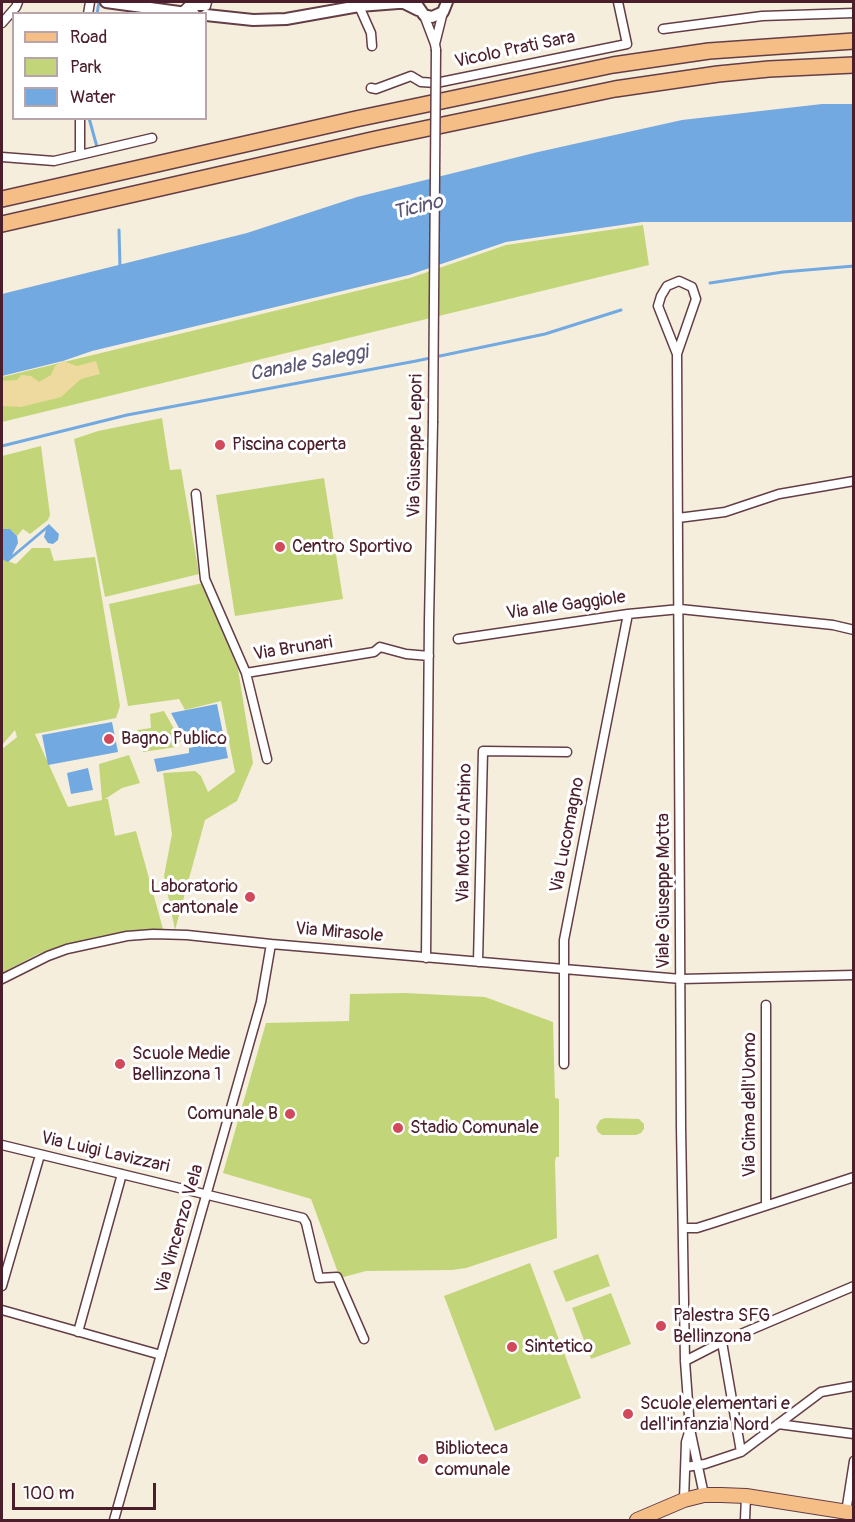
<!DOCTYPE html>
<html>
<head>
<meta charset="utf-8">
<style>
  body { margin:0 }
  #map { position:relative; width:855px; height:1522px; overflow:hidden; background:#f6eedd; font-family:Pangolin,sans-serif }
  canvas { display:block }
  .frame { position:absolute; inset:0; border:3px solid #4a1f2b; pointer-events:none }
  .legend { position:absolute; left:12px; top:12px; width:195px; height:108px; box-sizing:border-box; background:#fff; border:2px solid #b7a5aa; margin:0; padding:8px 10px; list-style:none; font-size:18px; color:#4a1f2b }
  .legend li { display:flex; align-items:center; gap:12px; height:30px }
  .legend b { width:30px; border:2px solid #b7a5aa }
  .scale { position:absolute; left:12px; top:1483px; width:144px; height:27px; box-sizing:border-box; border:3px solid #4a1f2b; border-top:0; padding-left:8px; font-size:18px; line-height:21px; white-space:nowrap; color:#4a1f2b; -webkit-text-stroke:4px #fff; paint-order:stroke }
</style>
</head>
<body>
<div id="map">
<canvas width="855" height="1522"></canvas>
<div class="frame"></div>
<ul class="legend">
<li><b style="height:8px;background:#f6be87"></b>Road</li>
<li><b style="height:16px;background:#c2d679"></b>Park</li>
<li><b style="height:16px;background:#73a9e1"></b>Water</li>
</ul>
<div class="scale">100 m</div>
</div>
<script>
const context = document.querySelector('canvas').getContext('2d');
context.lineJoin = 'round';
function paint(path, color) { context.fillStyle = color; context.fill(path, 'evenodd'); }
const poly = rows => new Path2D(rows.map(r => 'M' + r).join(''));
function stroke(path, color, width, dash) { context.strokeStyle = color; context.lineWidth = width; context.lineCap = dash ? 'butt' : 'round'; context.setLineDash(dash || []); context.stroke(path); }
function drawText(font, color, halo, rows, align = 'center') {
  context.font = font + ' Pangolin,sans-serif'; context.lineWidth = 6; context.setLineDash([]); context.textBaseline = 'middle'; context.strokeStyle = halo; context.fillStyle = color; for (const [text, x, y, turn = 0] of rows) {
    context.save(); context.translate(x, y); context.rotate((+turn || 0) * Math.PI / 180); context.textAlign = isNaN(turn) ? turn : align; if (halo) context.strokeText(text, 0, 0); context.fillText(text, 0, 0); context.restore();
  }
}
const green = poly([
  [643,225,649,265,2,422,2,377,410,278,506,245],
  [162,418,170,470,181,469,199,574,105,597,74,439,98,431],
  [41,446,50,515,48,520,30,534,23,529,17,536,10,529,2,529,2,456],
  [324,478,343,599,235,616,216,495],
  [32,548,50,548,54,561,95,557,120,706,116,718,35,734,68,807,102,800,99,764,129,755,140,783,122,788,105,799,108,799,115,836,136,831,163,929,100,936,38,954,2,973,2,749,17,737,15,730,2,745,2,559,16,564],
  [203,583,238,669,253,763,237,801,205,820,175,930,164,876,172,834,163,773,195,771,201,776,208,792,235,772,221,701,185,710,179,699,128,706,109,604],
  [164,711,181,741,176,747,143,752,137,730,151,728,150,714],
  [405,993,485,997,553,1022,555,1098,559,1099,559,1157,556,1157,555,1162,557,1238,466,1268,452,1270,366,1271,340,1278,311,1199,223,1173,266,1023,349,1021,350,994],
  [605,1118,639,1119,644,1124,644,1129,641,1133,636,1135,602,1135,598,1132,596,1127,600,1120],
  [598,1254,610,1286,566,1302,553,1271],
  [530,1263,581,1398,495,1431,444,1296],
  [611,1293,631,1344,591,1359,572,1308]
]);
const sand = poly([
  [63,361,77,366,96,361,100,374,81,379,61,397,21,407,2,406,2,381,17,380,21,375,31,376,39,382,51,375,55,366]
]);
const water = poly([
  [822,104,853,104,853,222,642,222,506,242,409,275,92,351,63,361,2,376,2,294,247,233,357,197,538,152,682,120],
  [49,524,59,534,58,540,53,544,48,543,44,537,46,530,8,562,2,559,2,529,10,529,17,536,18,543,12,555],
  [217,704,228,758,157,772,154,759,189,753,189,748,209,744,206,734,201,735,202,743,188,745,171,713],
  [112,722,118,752,48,765,42,735],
  [88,768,93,790,71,794,67,773]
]);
const stream = poly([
  [97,14,99,2],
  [89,118,97,147],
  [119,230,120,267],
  [710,283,783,272,854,266],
  [2,446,127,415,416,361,545,334,621,310]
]);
const minor = poly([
  [359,6,371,33,372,46],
  [182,12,188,6,206,6,207,2],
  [88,14,90,2],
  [424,15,435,44,436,50],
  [2,23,16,7,18,2],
  [663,29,762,16,854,13],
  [435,44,443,12],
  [371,88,376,89,411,76,421,82,436,83,627,44,618,2],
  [80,118,80,154],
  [2,157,54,161,152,138],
  [677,354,658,306,661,296,667,286,679,281,692,287,696,299,677,354,681,1127,685,1361,690,1429,704,1495],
  [196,494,205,579,246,673],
  [678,518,725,512,779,494,854,481],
  [458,639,628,614,680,609,833,625,854,630],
  [267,759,246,673,374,652,380,647,406,654,429,656],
  [426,958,429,621,433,423],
  [478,962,483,751,567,752],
  [2,979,48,956,67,949,127,936,153,934,187,935,271,944,681,979,854,975],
  [766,1005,766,1205],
  [564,1064,564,940,628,614],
  [2,1145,303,1218,306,1223,319,1278,337,1277,364,1339],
  [683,1228,697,1228,713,1223,854,1177],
  [2,1286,40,1155],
  [2,1310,161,1355],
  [78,1332,122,1174],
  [722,1342,741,1452],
  [685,1361,722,1342,854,1286],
  [778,1424,854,1434],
  [686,1467,705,1464,741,1452,821,1392,854,1386],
  [684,1500,686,1442,690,1429],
  [846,1512,854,1461],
  [114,1520,261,1002,271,944],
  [745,1520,746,1496]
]);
const tertiary = poly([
  [106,2,194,14],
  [417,5,424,15,432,17,443,12,447,2],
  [206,15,253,20,286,19,359,6,398,3,404,3,418,10]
]);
const primary = poly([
  [637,1520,684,1500,704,1495,721,1495,746,1496,854,1513]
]);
const motorway = poly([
  [2,199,356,119,613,65,709,51,854,41],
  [2,224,376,139,615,89,718,74,769,69,854,65]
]);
const minorBridge = poly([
  [433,423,436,50]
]);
const markers = [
  [220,445,6,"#d1495b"],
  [280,547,6,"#d1495b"],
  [109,739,6,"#d1495b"],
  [250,897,6,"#d1495b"],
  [120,1064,6,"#d1495b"],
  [290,1114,6,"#d1495b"],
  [398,1128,6,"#d1495b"],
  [661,1326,6,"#d1495b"],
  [512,1347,6,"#d1495b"],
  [628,1414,6,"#d1495b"],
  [423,1459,6,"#d1495b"]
];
const streetNames = [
  ["Vicolo Prati Sara",515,50,-12],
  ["Via Giuseppe Lepori",416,446,-89],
  ["Via alle Gaggiole",566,606,-8],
  ["Via Brunari",293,649,-9],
  ["Via Motto d'Arbino",465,833,-89],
  ["Via Lucomagno",568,835,-79],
  ["Viale Giuseppe Motta",664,891,-90],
  ["Via Mirasole",339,933,5],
  ["Via Cima dell'Uomo",750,1105,-90],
  ["Via Luigi Lavizzari",105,1153,13],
  ["Via Vincenzo Vela",180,1229,-74]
];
const poiNames = [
  ["Piscina coperta",232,445],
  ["Centro Sportivo",292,547],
  ["Bagno Publico",121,739],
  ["Laboratorio",238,887,"right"],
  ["cantonale",238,908,"right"],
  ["Scuole Medie",132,1054],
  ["Bellinzona 1",132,1075],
  ["Comunale B",278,1114,"right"],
  ["Stadio Comunale",410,1128],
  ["Palestra SFG",673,1316],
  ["Bellinzona",673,1337],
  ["Sintetico",524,1347],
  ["Scuole elementari e",640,1404],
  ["dell'infanzia Nord",640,1425],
  ["Biblioteca",435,1449],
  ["comunale",435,1470]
];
const waterNames = [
  ["Ticino",418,208,-14],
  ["Canale Saleggi",309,364,-11]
];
paint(green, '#c2d679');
paint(sand, '#eeda9e');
paint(water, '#73a9e1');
stroke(stream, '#73a9e1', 3);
stroke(minor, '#643e46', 11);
stroke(tertiary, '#643e46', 14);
stroke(primary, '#643e46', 16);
stroke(motorway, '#643e46', 18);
stroke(minor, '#fff', 8);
stroke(tertiary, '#fff', 10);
stroke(primary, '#f6be87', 14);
stroke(motorway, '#f6be87', 15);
stroke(minorBridge, '#643e46', 11, []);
stroke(minorBridge, '#fff', 8);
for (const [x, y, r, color] of markers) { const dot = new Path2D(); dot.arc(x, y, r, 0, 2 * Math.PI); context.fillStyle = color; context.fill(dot); stroke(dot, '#fff', 2); }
drawText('18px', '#4a1f2b', '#fff', streetNames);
drawText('18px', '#4a1f2b', '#fff', poiNames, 'left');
drawText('italic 20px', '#5a5674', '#fff', waterNames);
</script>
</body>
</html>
